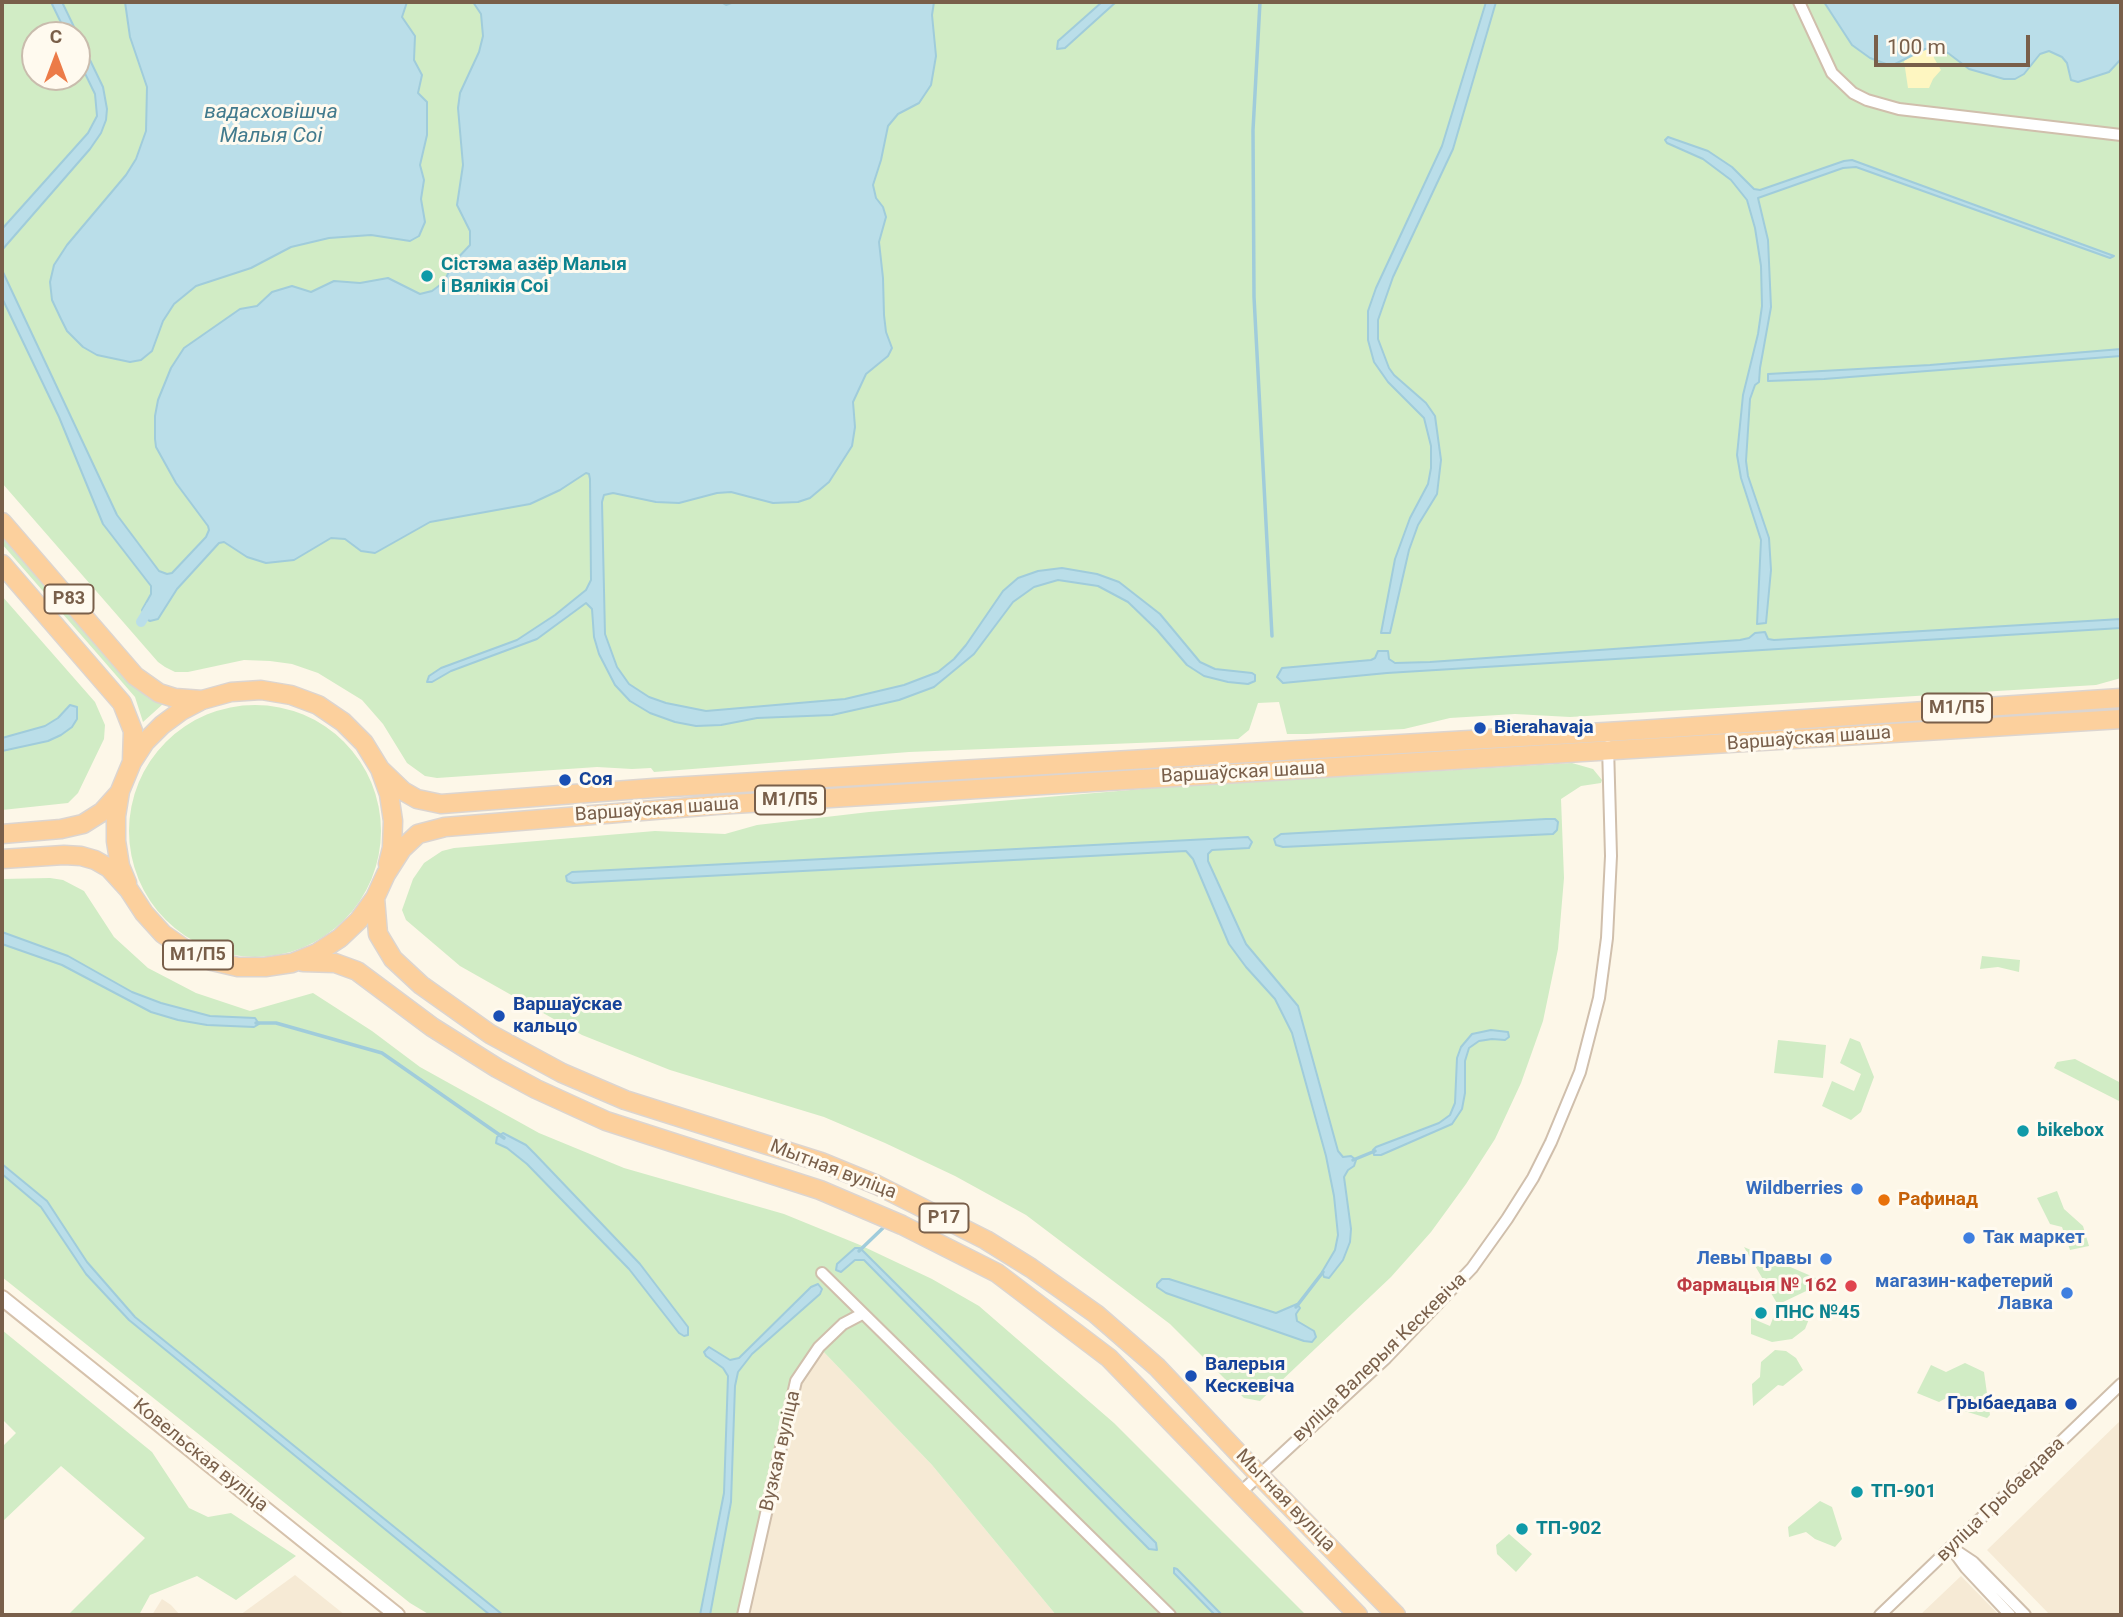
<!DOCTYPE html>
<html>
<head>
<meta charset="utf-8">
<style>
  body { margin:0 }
  #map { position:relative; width:2123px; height:1617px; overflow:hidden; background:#fdf7e8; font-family:Roboto,sans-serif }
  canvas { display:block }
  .frame { position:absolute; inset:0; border:4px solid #795f4a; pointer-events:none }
  .north { position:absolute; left:21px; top:21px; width:70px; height:70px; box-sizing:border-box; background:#fffaef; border:2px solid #c9bcad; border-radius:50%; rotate:0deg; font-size:19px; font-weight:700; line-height:28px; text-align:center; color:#795f4a }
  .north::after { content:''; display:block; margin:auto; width:24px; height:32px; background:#ec7b48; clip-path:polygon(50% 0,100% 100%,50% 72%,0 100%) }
  .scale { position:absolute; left:1874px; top:35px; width:156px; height:32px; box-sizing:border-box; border:4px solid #795f4a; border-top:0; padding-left:9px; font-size:21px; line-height:24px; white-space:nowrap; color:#795f4a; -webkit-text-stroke:5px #fffaef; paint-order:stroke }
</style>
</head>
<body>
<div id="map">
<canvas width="2123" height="1617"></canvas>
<div class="frame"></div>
<div class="north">С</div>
<div class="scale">100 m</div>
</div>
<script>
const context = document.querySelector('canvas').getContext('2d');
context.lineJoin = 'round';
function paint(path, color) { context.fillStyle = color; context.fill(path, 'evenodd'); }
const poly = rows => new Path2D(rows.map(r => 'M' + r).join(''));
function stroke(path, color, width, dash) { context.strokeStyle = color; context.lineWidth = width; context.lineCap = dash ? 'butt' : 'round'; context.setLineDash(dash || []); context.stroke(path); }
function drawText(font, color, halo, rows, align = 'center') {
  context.font = font + ' Roboto,sans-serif'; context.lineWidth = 6; context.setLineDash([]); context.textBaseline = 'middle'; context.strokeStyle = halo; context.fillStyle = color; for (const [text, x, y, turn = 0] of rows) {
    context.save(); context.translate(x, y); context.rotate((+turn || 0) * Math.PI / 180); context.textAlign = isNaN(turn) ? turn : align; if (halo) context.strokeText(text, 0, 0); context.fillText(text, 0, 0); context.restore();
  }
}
const residential = poly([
  [819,1347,932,1465,1056,1615,744,1615,796,1381],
  [2121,1420,2121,1615,2050,1615,1987,1550],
  [295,1575,345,1615,240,1615],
  [1961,1576,1999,1615,1920,1615],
  [162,1599,171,1605,180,1615,152,1615]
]);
const green = poly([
  [2,2,1824,2,1852,45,1870,58,1886,64,1895,64,1918,52,1933,48,1948,53,1969,69,2004,79,2015,79,2024,73,2040,53,2049,51,2062,57,2067,63,2070,77,2078,82,2109,72,2121,59,2121,678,2096,685,1570,717,1515,714,1450,718,1404,729,1307,734,1287,734,1279,702,1258,703,1249,730,1238,739,909,752,654,772,651,768,632,769,597,767,437,778,425,776,407,763,383,724,362,700,318,673,292,664,270,661,244,660,188,672,175,672,165,667,158,662,2,483],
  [35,35,77,35,77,77,35,77],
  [2,535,133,685,150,699,163,704,143,722,135,697,2,544],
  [2,596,95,702,105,725,104,739,78,793,68,803,2,810],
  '129 831a126 126 0 1 1 252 0a126 126 0 1 1-252 0Z',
  [1572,763,1593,769,1602,780,1601,783,1581,786,1561,799,1564,878,1558,949,1543,1021,1521,1083,1495,1139,1466,1184,1431,1232,1391,1277,1260,1401,1244,1398,1170,1324,1026,1215,955,1176,885,1143,824,1117,670,1070,582,1035,460,966,406,920,402,910,413,879,424,863,442,851,454,848,655,831,725,834,757,825,869,812,1166,787],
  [50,878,63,880,84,891,114,937,148,968,196,993,250,1011,313,993,372,1031,420,1067,539,1133,624,1168,784,1214,860,1245,932,1279,979,1306,1114,1423,1306,1615,1056,1615,932,1465,819,1347,796,1382,744,1615,430,1615,410,1603,2,1277,2,879],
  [1982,956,2020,960,2019,972,1998,967,1980,969],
  [1850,1038,1860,1042,1874,1077,1861,1112,1851,1120,1822,1106,1832,1081,1854,1091,1861,1074,1840,1063],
  [1778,1040,1826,1045,1823,1078,1774,1073],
  [2075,1059,2121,1083,2121,1102,2054,1068,2057,1062],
  [2057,1191,2064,1209,2083,1226,2089,1246,2070,1250,2062,1227,2050,1224,2037,1198],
  [1744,1247,1825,1282,1779,1304,1809,1319,1805,1329,1792,1339,1772,1342,1751,1334,1751,1318,1770,1326,1778,1305],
  [2,1330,152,1452,189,1508,208,1517,231,1513,296,1556,236,1600,197,1576,150,1595,139,1615,68,1615,145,1538,61,1466,2,1522,2,1447,16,1433,2,1419],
  [1775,1350,1786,1351,1796,1358,1803,1370,1783,1386,1778,1385,1753,1406,1752,1384,1760,1377,1761,1362],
  [1965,1363,1984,1372,1990,1415,1987,1418,1958,1409,1955,1398,1948,1397,1939,1402,1917,1393,1931,1365,1946,1372],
  [1820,1501,1832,1507,1842,1539,1835,1547,1815,1539,1806,1532,1789,1537,1788,1527],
  [1509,1534,1532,1554,1516,1572,1497,1554,1496,1545]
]);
const sand = poly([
  [1933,48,1934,58,1941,70,1933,79,1929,88,1908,88,1904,61,1918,52]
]);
const water = poly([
  [51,2,62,2,103,87,107,109,106,120,101,133,90,149,2,250,2,229,88,133,97,116,95,94,77,57,77,35,67,35,51,2],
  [125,2,407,2,402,17,415,36,414,60,422,75,418,93,427,102,427,135,420,165,424,180,421,199,425,222,419,236,410,241,371,235,329,238,291,247,251,268,196,286,174,304,163,321,152,351,141,360,130,362,97,355,83,347,67,331,61,319,52,300,50,282,54,265,67,245,126,175,136,159,146,131,147,87,130,37,125,2],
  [473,2,721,2,726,5,734,2,934,2,932,15,936,56,931,85,919,103,898,114,888,126,881,160,873,185,876,198,883,207,886,217,879,242,883,278,884,315,886,332,892,348,888,356,866,374,853,402,855,427,852,446,829,482,810,498,798,502,773,503,731,492,717,493,679,503,656,502,613,493,604,495,602,502,605,634,617,667,629,684,649,697,666,703,706,711,845,699,904,685,938,672,954,659,966,645,1003,591,1018,578,1038,571,1062,568,1097,574,1119,582,1160,614,1200,662,1215,669,1252,673,1255,675,1255,681,1248,684,1228,682,1204,676,1187,665,1157,630,1128,602,1098,586,1058,580,1034,587,1013,602,974,654,934,687,899,700,832,715,757,718,721,725,696,726,675,722,650,713,630,701,615,685,599,654,594,637,592,609,586,603,537,639,451,671,432,682,427,682,429,676,441,668,517,640,555,615,586,590,591,580,590,479,589,474,586,473,560,490,530,504,430,522,375,553,361,551,345,539,331,538,294,560,266,563,247,557,224,542,219,543,177,589,158,619,150,621,146,619,142,610,151,594,151,586,103,524,59,417,2,298,2,270,117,515,159,571,167,574,172,573,206,537,209,530,208,526,176,483,156,447,155,439,155,416,158,400,171,368,184,348,240,309,257,306,272,292,292,286,311,292,334,281,360,283,388,278,420,294,432,291,444,282,453,263,470,245,470,231,457,205,463,165,458,108,460,93,479,52,483,36,481,14,473,2],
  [1102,2,1116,2,1065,48,1057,49,1058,41,1102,2],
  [1486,2,1496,2,1453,149,1393,277,1378,320,1378,339,1389,368,1394,375,1426,403,1435,416,1441,460,1437,494,1418,525,1409,550,1390,633,1381,633,1395,559,1410,518,1428,484,1431,468,1431,446,1424,418,1388,382,1374,362,1368,340,1368,311,1376,288,1442,146,1486,2],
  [1824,2,2121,2,2121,59,2109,72,2078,82,2071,80,2067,63,2062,57,2049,51,2040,54,2024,74,2015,79,2004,79,1969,69,1948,53,1933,48,1925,49,1895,64,1886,64,1870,58,1852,45,1824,2],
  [1668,137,1708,151,1732,167,1754,189,1760,190,1844,161,1852,160,2114,256,2110,258,1856,167,1843,168,1758,198,1768,240,1771,307,1760,368,1759,382,1755,385,1750,399,1746,461,1748,476,1769,538,1771,570,1766,623,1757,624,1761,540,1741,478,1737,455,1743,395,1758,334,1762,306,1761,266,1755,228,1747,200,1731,180,1703,159,1667,143,1665,140,1668,137],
  [2121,349,2121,356,1824,379,1768,381,1768,374,1930,365,2121,349],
  [2121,619,2121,628,1387,673,1283,683,1277,677,1282,668,1371,660,1375,658,1378,651,1388,651,1389,659,1395,663,1430,662,1740,640,1749,638,1755,633,1765,632,1768,639,1774,640,2121,619],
  [70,705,77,707,77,719,72,727,61,735,48,741,2,751,2,738,45,726,58,718,70,705],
  [1546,819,1555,819,1558,822,1557,830,1553,834,1283,847,1276,845,1274,839,1281,834,1546,819],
  [1248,837,1252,842,1249,848,1212,850,1208,854,1208,861,1246,944,1298,1006,1338,1151,1343,1157,1351,1156,1356,1160,1354,1166,1348,1170,1344,1177,1351,1229,1350,1242,1343,1260,1329,1278,1324,1277,1322,1272,1335,1250,1338,1235,1334,1196,1326,1156,1292,1033,1275,999,1246,967,1229,944,1193,859,1186,851,573,883,567,881,566,876,572,872,1248,837],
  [2,932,68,956,132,992,161,1003,210,1016,255,1018,259,1024,254,1027,207,1025,178,1020,151,1012,62,965,2,944,2,932],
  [1491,1030,1508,1032,1509,1037,1505,1040,1492,1039,1479,1041,1469,1048,1465,1061,1465,1093,1462,1109,1452,1124,1381,1155,1374,1155,1373,1150,1376,1147,1439,1123,1450,1115,1455,1103,1457,1058,1461,1047,1472,1034,1491,1030],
  [503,1133,526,1145,535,1154,640,1264,688,1327,688,1335,684,1336,679,1333,629,1269,527,1164,507,1148,496,1143,497,1137,503,1133],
  [2,1164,47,1201,87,1262,135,1317,503,1615,490,1615,129,1320,86,1274,41,1207,2,1174,2,1164],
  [855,1248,860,1248,1156,1543,1157,1550,1149,1549,864,1260,855,1260,841,1272,836,1270,837,1264,855,1248],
  [1162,1279,1169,1279,1276,1313,1297,1304,1300,1308,1296,1314,1297,1321,1314,1331,1316,1337,1312,1342,1304,1341,1166,1293,1157,1287,1157,1284,1162,1279],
  [818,1284,822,1289,820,1294,752,1354,738,1372,735,1386,731,1502,710,1615,700,1615,724,1493,728,1376,723,1368,706,1356,704,1352,709,1347,730,1360,739,1358,811,1287,818,1284],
  [1174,1568,1177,1569,1222,1615,1215,1615,1174,1573,1174,1568]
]);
const stream = poly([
  [1260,2,1253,130,1254,297,1272,636],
  [256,1023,276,1023,382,1053,504,1138],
  [1353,1160,1375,1151],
  [859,1251,885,1226],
  [1296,1307,1323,1272]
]);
const canal = poly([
  [141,622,151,606]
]);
const minor = poly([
  [1799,2,1832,73,1853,93,1867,100,1899,109,2121,135],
  [822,1273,1170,1615],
  [1241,1492,1386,1358,1472,1268,1507,1219,1533,1178,1551,1142,1580,1072,1599,998,1607,938,1611,856,1608,746],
  [1952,1548,1973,1562,2025,1615],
  [1955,1553,1966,1568,2010,1615],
  [743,1615,796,1381,819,1347,843,1324,862,1314],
  [1880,1615,2121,1384]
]);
const secondary = poly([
  [2,1298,397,1615]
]);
const trunk = poly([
  [2,522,135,676,159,693,175,698,202,700],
  [2,564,122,703,133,731,132,762],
  [380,769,403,791,417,799,441,804,654,788,1640,730,2121,698],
  [2,834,61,829,83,824,102,812,119,793],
  [2,859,64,855,81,856,95,860,109,868,129,890,144,913,163,934,186,950,212,961,238,967,265,967,292,963,317,953,340,938,359,920,375,898,386,874,402,849,418,834,445,827,716,805,2121,719],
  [127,883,120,866,116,841,116,816,120,791,132,762,145,742,162,725,181,711,202,700,231,692,261,690,291,695,318,705,343,722,364,743,380,769,389,794,393,821,392,848,388,864],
  [375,898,378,934,393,959,421,985,490,1034,562,1073,625,1100,821,1162,877,1185,986,1240,1031,1268,1096,1314,1157,1367,1259,1475,1396,1615],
  [303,962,335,963,357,971,432,1027,497,1068,536,1089,606,1121,820,1190,902,1225,997,1273,1109,1358,1358,1615]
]);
const markers = [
  [427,276,7,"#0f9aa8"],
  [1480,728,7,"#1a4fb4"],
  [565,780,7,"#1a4fb4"],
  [499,1016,7,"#1a4fb4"],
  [2023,1131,7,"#0f9aa8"],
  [1857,1189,7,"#3f7fe0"],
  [1884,1200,7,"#e8710a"],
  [1969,1238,7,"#3f7fe0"],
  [1826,1259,7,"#3f7fe0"],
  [1851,1286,7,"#e0444e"],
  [2067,1293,7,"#3f7fe0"],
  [1761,1313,7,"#0f9aa8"],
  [1191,1376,7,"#1a4fb4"],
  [2071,1404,7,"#1a4fb4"],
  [1857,1492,7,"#0f9aa8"],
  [1522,1529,7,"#0f9aa8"]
];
const shields = [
  [69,599,49],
  [1957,708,70],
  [790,800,70],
  [198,955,70],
  [944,1218,49]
];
const shieldNames = [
  ["Р83",69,599],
  ["М1/П5",1957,708],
  ["М1/П5",790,800],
  ["М1/П5",198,955],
  ["Р17",944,1218]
];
const cultureNames = [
  ["Сістэма азёр Малыя",441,265],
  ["і Вялікія Соі",441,287],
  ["bikebox",2037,1131],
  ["ПНС №45",1775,1313],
  ["ТП-901",1871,1492],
  ["ТП-902",1536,1529]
];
const transitNames = [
  ["Bierahavaja",1494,728],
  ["Соя",579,780],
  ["Варшаўскае",513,1005],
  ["кальцо",513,1027],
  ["Валерыя",1205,1365],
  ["Кескевіча",1205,1387],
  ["Грыбаедава",2057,1404,"right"]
];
const streetNames = [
  ["Варшаўская шаша",1809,739,-4],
  ["Варшаўская шаша",1243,773,-3],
  ["Варшаўская шаша",657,810,-4],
  ["Мытная вуліца",833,1170,21],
  ["вуліца Валерыя Кескевіча",1380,1358,-44],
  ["Вузкая вуліца",781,1451,-77],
  ["Ковельская вуліца",200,1456,39],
  ["вуліца Грыбаедава",2001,1500,-44],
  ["Мытная вуліца",1285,1501,46]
];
const shopNames = [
  ["Wildberries",1843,1189],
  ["Так маркет",1983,1238,"left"],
  ["Левы Правы",1812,1259],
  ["магазин-кафетерий",2053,1282],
  ["Лавка",2053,1304]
];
const foodNames = [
  ["Рафинад",1898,1200]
];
const healthNames = [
  ["Фармацыя № 162",1837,1286]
];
const waterNames = [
  ["вадасховішча",271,113],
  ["Малыя Соі",271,137]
];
paint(residential, '#f6ead5');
paint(green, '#d1ecc5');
paint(sand, '#fef6c1');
paint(water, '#badee9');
stroke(water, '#a0ccdb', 2);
stroke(stream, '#a0ccdb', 3.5);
stroke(canal, '#badee9', 10);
stroke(minor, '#d0bfac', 14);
stroke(secondary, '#d6c2ac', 18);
stroke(trunk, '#dcd5d0', 21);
stroke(minor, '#fff', 10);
stroke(secondary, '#fff', 14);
stroke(trunk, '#fcd09d', 18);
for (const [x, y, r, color] of markers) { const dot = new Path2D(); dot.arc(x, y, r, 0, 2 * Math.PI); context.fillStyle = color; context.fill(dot); stroke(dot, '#fffaef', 2.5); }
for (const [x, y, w] of shields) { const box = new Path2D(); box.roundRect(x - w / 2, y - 14.5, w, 29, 5); context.fillStyle = '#fffaef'; context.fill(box); stroke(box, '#795f4a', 2); }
drawText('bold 18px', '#795f4a', null, shieldNames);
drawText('bold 19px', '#0d838f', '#fffaef', cultureNames, 'left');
drawText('bold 19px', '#164399', '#fffaef', transitNames, 'left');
drawText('19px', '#795f4a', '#fffaef', streetNames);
drawText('bold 19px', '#366cbe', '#fffaef', shopNames, 'right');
drawText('bold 19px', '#c56008', '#fffaef', foodNames, 'left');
drawText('bold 19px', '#be3a42', '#fffaef', healthNames, 'right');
drawText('italic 21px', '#427a8d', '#fffaef', waterNames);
</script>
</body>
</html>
